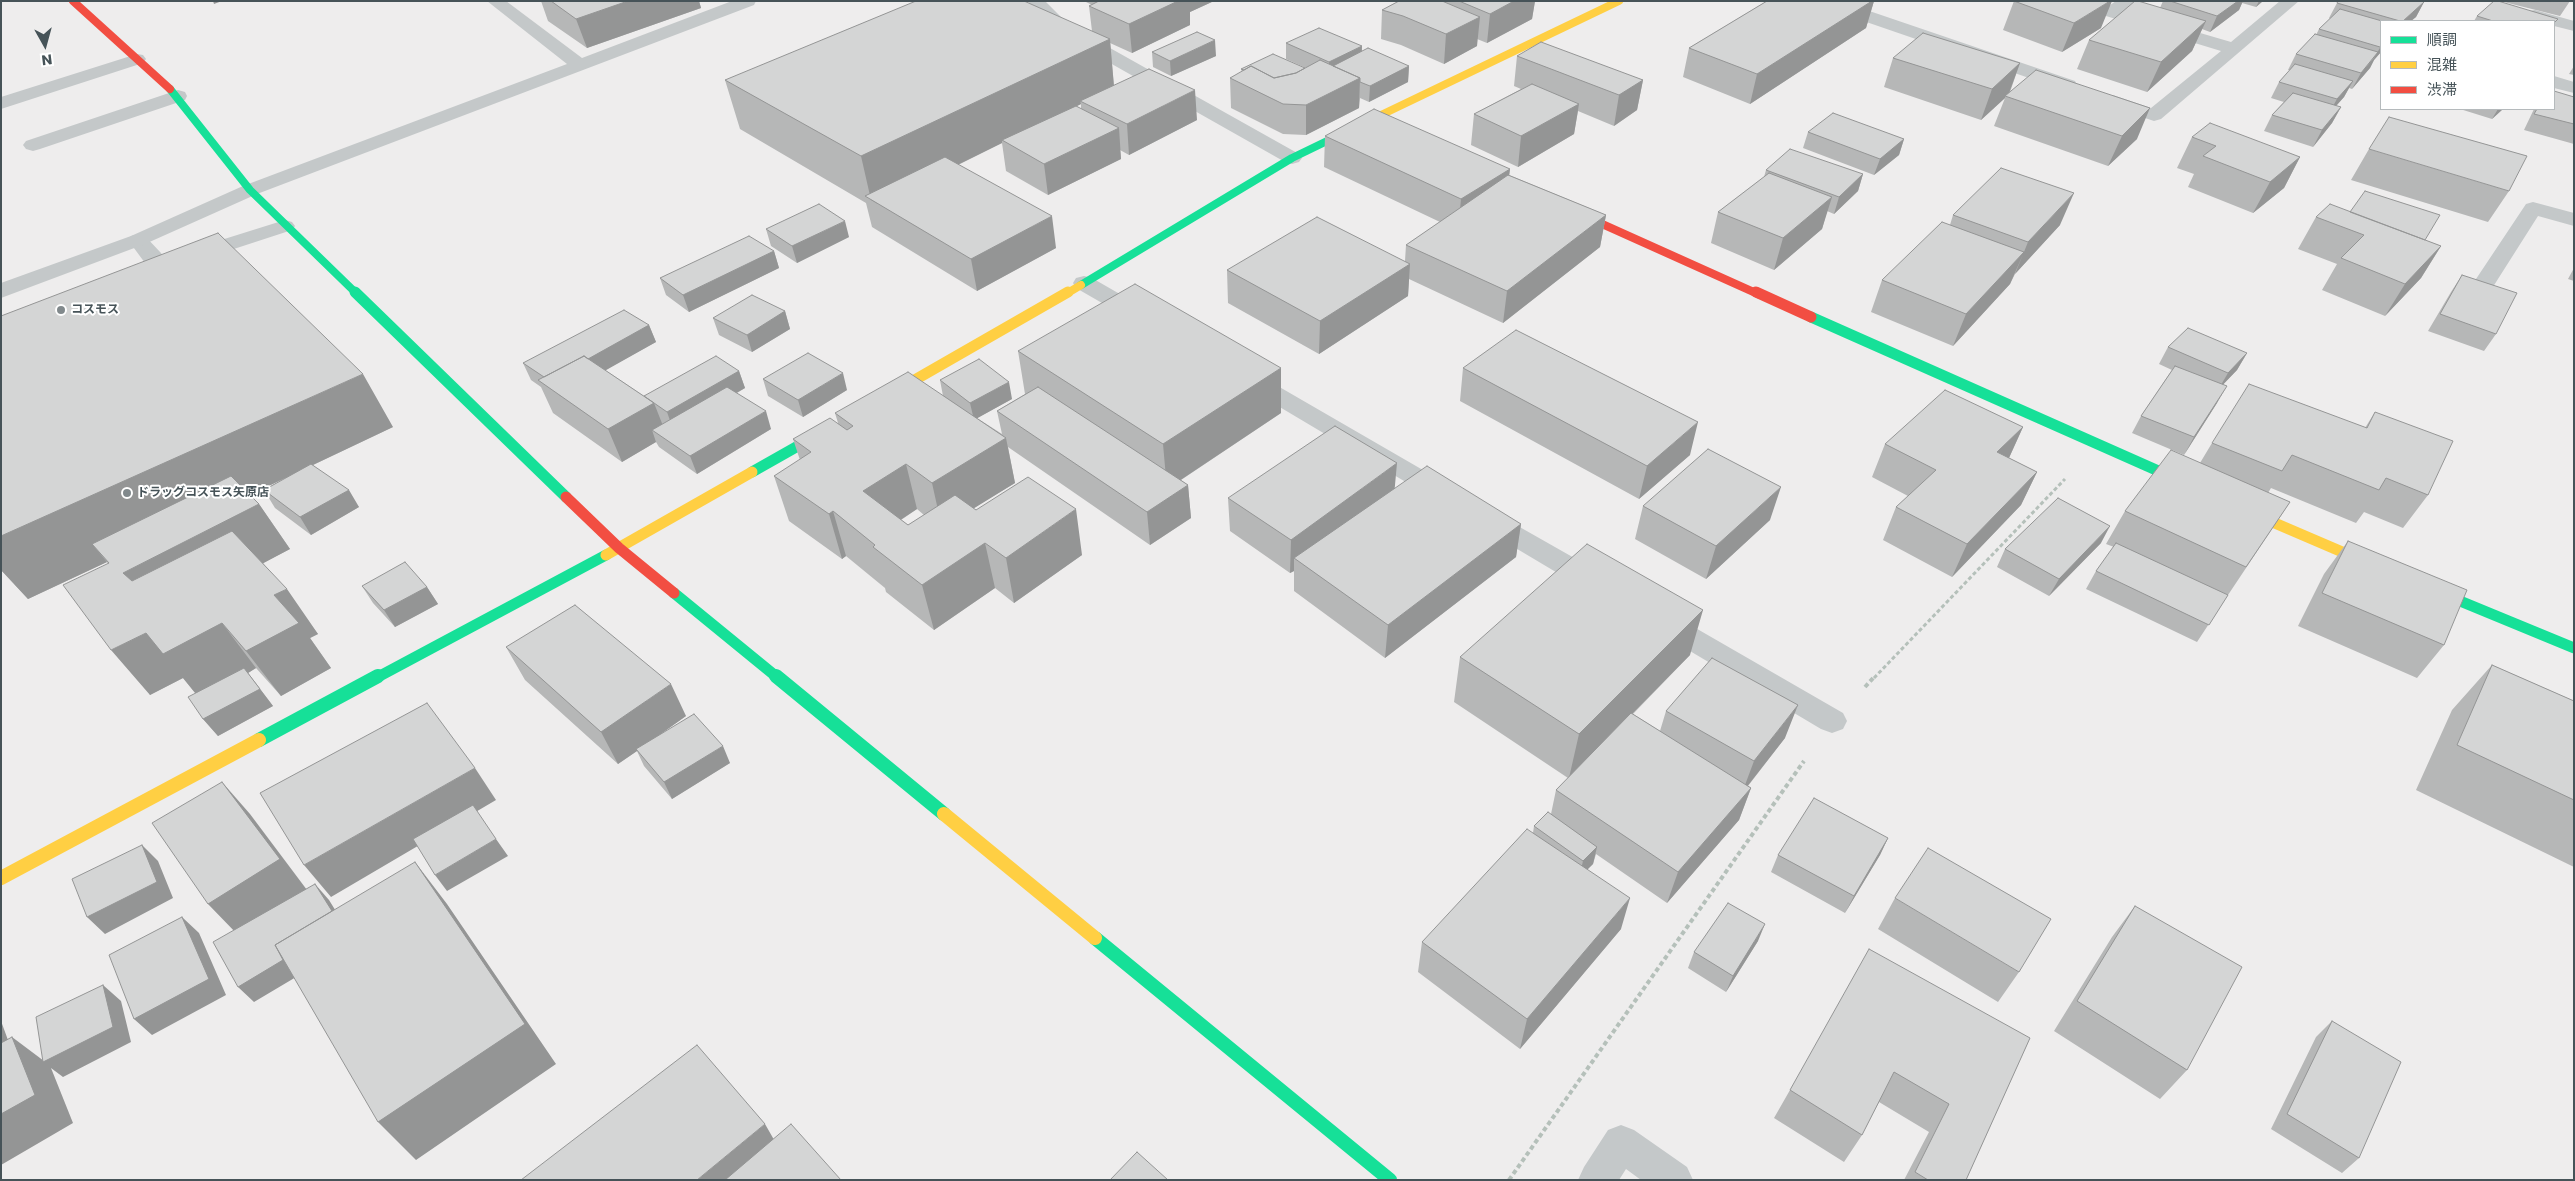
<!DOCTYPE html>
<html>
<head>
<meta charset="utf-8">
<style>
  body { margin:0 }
  #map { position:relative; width:2575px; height:1181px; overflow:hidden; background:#eeeded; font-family:Poppins,"Noto Sans JP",sans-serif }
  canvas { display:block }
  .frame { position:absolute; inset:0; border:2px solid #465358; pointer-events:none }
  .legend { position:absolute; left:2380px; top:20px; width:175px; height:90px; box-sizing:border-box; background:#fff; border:1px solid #b5babc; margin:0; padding:6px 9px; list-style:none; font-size:15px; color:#465358 }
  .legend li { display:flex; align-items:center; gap:10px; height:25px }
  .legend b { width:25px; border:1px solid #b5babc }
  .north { position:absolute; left:20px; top:20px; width:50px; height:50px; -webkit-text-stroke:4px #fff; paint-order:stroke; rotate:173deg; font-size:14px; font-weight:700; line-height:20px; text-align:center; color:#465358 }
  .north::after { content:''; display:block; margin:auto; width:18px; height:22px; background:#465358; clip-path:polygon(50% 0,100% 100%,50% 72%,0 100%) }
</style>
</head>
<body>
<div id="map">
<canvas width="2575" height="1181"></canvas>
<div class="frame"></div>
<ul class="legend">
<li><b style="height:6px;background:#16e098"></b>順調</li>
<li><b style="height:6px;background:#ffcf43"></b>混雑</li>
<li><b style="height:6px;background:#f24e42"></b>渋滞</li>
</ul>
<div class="north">N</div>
</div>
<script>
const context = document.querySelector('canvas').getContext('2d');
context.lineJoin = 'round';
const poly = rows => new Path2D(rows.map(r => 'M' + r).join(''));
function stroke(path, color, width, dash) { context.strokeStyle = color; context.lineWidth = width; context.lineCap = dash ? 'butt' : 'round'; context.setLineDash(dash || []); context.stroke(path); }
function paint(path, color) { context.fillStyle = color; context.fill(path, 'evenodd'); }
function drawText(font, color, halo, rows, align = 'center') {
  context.font = font + ' Poppins,"Noto Sans JP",sans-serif'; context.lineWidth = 4; context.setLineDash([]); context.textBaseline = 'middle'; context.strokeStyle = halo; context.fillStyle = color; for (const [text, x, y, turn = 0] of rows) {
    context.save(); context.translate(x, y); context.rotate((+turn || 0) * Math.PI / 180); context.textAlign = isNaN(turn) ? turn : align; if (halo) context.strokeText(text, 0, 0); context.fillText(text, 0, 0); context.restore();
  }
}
const pathFar1 = poly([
  [1874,678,2065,479]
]);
const path = poly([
  [1865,687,1875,676],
  [1509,1180,1804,761]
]);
const lane = poly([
  [137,54,143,55,146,59,143,63,1,109,1,97,137,54],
  [178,90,185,92,187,96,185,100,40,149,33,151,26,149,23,145,26,141,178,90],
  [285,220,292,222,295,226,292,230,194,262,186,261,183,256,186,251,285,220],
  [138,234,145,236,161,253,164,258,161,263,153,264,145,263,131,244,127,240,131,236,138,234],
  [1621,1125,1634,1130,1687,1167,1693,1180,1641,1180,1626,1169,1619,1180,1578,1180,1584,1167,1608,1130,1621,1125]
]);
const street = poly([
  [487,1,506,1,582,58,732,1,756,1,754,5,257,194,145,244,1,298,1,283,131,236,243,186,567,64,487,1],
  [1027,1,1045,1,1069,25,1299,154,1302,158,1299,162,1292,164,1285,162,1057,33,1027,1],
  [1815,1,1840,1,2075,81,2077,85,2075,89,2061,89,1817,5,1815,1],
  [2116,1,2136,1,2125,11,2231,42,2280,1,2299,1,2161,119,2154,121,2106,105,2104,101,2106,97,2113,95,2151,108,2221,51,2106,16,2103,12,2106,8,2116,1],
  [2535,10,2574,21,2574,31,2554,26,2554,21,2529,19,2526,15,2529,11,2535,10],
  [2554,76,2574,82,2574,93,2554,88,2554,76],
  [2533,202,2574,213,2574,226,2538,216,2491,290,2483,292,2475,290,2472,285,2526,204,2533,202],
  [1084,276,1092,278,1151,312,1154,317,1151,322,1143,324,1135,322,1076,288,1073,283,1076,278,1084,276],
  [1249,372,1257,374,1454,488,1458,494,1454,500,1445,503,1436,500,1241,384,1237,379,1241,374,1249,372],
  [1486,510,1495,513,1606,576,1610,583,1606,590,1596,593,1586,590,1477,525,1473,519,1477,513,1486,510],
  [1663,612,1673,615,1843,713,1847,721,1843,729,1832,733,1821,729,1653,629,1649,622,1653,615,1663,612]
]);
const fastFar2 = poly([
  [170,89,250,190,357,294],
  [1081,285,1292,158,1356,127]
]);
const fastFar1 = poly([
  [355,292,566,497],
  [1811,317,2190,485],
  [752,472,828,429],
  [2426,587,2574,648],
  [674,593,778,678],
  [376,678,606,555]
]);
const fast = poly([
  [776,676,944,814],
  [259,740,378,676],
  [1095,938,1390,1180]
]);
const slowFar2 = poly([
  [1356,127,1619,1],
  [1066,294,1081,285]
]);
const slowFar1 = poly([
  [885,397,1068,292],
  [2242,509,2375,566],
  [606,555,752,472]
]);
const slow = poly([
  [944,814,1095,938],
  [1,878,259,740]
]);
const jamFar1 = poly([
  [73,1,170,89],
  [1571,210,1758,294]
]);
const jam = poly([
  [1756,292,1811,317],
  [566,497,619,548,674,593]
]);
const wall = poly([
  [541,1,699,1,701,8,587,48,548,21],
  [1084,1,1214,1,1190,12,1190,25,1132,53,1110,43,1114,85,1197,120,1129,155,1120,150,1121,159,1048,195,1006,171,1002,143,958,165,1056,248,977,291,872,227,866,203,740,129,725,80,1092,31,1089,6,1092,5],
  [1081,104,1081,109,1077,106],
  [1399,1,1535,1,1532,19,1487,43,1477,39,1477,46,1444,64,1401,45,1381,39,1382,10],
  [1767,1,1874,1,1866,28,1750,104,1683,77,1689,48],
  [2014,1,2101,28,2062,52,2003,30],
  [2163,1,2263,1,2256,7,2242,3,2239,10,2210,32,2202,29,2192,51,2147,92,2077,69,2089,40,2160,8],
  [2500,1,2570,1,2560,16],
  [2424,2,2416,17,2411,21,2381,21,2381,52,2374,60,2370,68,2352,89,2349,88,2344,97,2336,106,2341,107,2332,123,2313,147,2264,131,2272,115,2284,102,2271,98,2279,82,2290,70,2288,70,2296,54,2316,35,2319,29,2330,19,2329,18,2337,3],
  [2477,16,2554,21,2474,21],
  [1286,43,1362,46,1362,52,1409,66,1408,82,1369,102,1360,98,1359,108,1306,135,1283,134,1231,108,1230,78,1242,72,1241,69,1306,68,1286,59],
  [1152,52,1216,56,1171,76,1153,67],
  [1517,56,1643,80,1637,110,1614,126,1578,111,1574,134,1518,167,1471,145,1474,114,1521,89,1514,86],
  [1893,58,2020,63,2010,92,2137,139,2108,166,1994,126,2005,98,1981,120,1884,87],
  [2574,66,2574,75,2569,74],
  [2574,97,2574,144,2524,130,2534,109,2554,109],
  [2460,109,2503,109,2492,119],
  [1808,132,1904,139,1899,155,1874,175,1803,148],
  [1325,136,1510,169,1509,175,1606,215,1600,247,1503,323,1409,279,1408,296,1319,354,1228,303,1227,270,1405,261,1406,245,1440,222,1324,167],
  [2192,137,2300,157,2284,188,2253,213,2188,187,2194,174,2177,168],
  [2369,149,2509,191,2488,222,2351,180],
  [1766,170,1863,174,1858,191,1834,214,1827,211,1822,229,1774,270,1711,243,1718,212,1764,177],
  [1953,215,2060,225,2015,274,2010,284,1953,346,1871,312,1882,280,1950,225],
  [2316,217,2425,240,2441,246,2421,278,2385,316,2322,290,2337,264,2298,249],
  [766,229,849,237,797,263,771,246],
  [774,251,779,268,689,312,666,295,660,278],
  [2574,268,2574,281,2568,279],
  [2462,275,2496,334,2484,351,2428,331,2451,292],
  [785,311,790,329,752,352,719,335,713,318],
  [1,316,393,427,313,465,359,507,311,535,275,508,264,490,287,477,250,495,259,504,290,549,263,563,318,634,310,638,331,668,281,696,256,668,248,673,273,706,218,736,203,719,196,694,183,678,150,695,108,564,107,562,28,599,1,570],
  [649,325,656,342,605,370,644,396,739,371,745,388,737,393,771,429,697,474,659,447,656,442,622,462,553,413,541,387,531,380,523,363],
  [2168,347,2247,353,2237,370,2223,384,2217,403,2184,455,2132,433,2141,416,2172,370,2159,364],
  [1018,351,1281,368,1281,413,1181,480,1188,485,1191,518,1150,545,1008,447,1015,483,973,508,976,510,1082,555,1014,603,995,588,934,630,886,592,885,588,846,556,842,559,789,521,774,476,800,460,793,439,838,423,835,413,943,396,940,380,1012,399,977,418,1002,434,997,411,1025,394],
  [917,509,924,515,908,525,901,520],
  [1463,368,1690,455,1639,499,1460,401],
  [763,379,847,390,803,417,768,396],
  [2375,412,2428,495,2403,528,2364,512,2356,523,2271,488,2268,493,2290,502,2228,595,2197,642,2086,589,2096,571,2114,547,2106,544,2125,511,2200,463,2212,443,2365,428],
  [2023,427,2009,458,2037,472,2021,505,1952,577,1883,540,1896,507,1908,496,1872,477,1885,444],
  [1395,488,1521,524,1516,557,1385,658,1294,591,1294,571,1290,573,1230,531,1228,498],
  [1643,506,1770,520,1706,579,1635,539],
  [2348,541,2444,645,2417,678,2298,626,2324,574],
  [2101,543,2049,596,1997,567,2005,549],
  [362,586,427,587,438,604,395,627,373,603],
  [506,647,686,716,662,733,730,763,672,799,644,766,637,751,618,764,525,680],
  [1690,655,1633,714,1660,731,1666,711,1785,738,1748,786,1751,788,1739,820,1667,903,1596,854,1593,864,1587,869,1621,929,1520,1049,1418,972,1422,942,1533,833,1534,826,1551,814,1556,790,1568,778,1454,702,1460,657],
  [2492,665,2574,701,2574,867,2416,790,2452,710],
  [1888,838,1880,855,1845,913,1771,872,1778,855],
  [1895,898,2019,972,1998,1002,1878,929],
  [2135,906,2187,1070,2160,1099,2054,1031,2112,937],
  [1758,941,1726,992,1688,968,1694,952],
  [2332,1021,2359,1158,2342,1173,2271,1129,2316,1037],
  [2030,1038,1966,1180,1904,1180,1929,1132,1879,1102,1862,1135,1844,1162,1774,1118,1790,1090]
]);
const shadedWall = poly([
  [213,1,222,1,214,4],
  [628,1,699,1,701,8,587,48,576,19],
  [1178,1,1214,1,1190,12,1190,25,1132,53,1129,24],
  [1514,1,1535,1,1532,19,1487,43,1490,14],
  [1872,1,1874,1,1866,28,1750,104,1757,74],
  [2110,1,2112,1,2101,28,2062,52,2074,23],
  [2238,1,2243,1,2239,10,2210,32,2217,16],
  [2259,1,2263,1,2256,7],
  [2424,2,2416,17,2411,21,2403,21],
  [1480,17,1477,46,1444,64,1446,34],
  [2206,21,2192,51,2147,92,2161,62],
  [1110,39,1114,88,1080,101,1081,104,1005,142,1002,140,1002,143,878,204,871,200,861,156],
  [1215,40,1216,56,1171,76,1170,61],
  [1362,46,1361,62,1329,68,1329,62],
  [2381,46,2381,52,2374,60,2370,68,2352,89,2361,73,2374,58],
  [2020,63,2009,93,2005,96,2005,98,1981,120,1992,89],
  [1409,66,1408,82,1369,102,1370,86],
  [1360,78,1359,108,1306,135,1306,105],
  [1643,80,1637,110,1614,126,1619,95],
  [2353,81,2344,97,2328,115,2337,99],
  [1195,90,1197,120,1129,155,1127,124],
  [1579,104,1574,134,1518,167,1521,136],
  [2341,107,2332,123,2313,147,2322,130],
  [2150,108,2137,139,2108,166,2122,136],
  [2498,109,2503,109,2492,119],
  [1119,128,1121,159,1048,195,1044,164],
  [1904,139,1899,155,1874,175,1880,159],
  [2300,157,2284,188,2253,213,2270,182],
  [1510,169,1506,200,1458,231,1461,199],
  [1863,174,1858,191,1834,214,1839,197],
  [2074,193,2060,225,2015,274,2028,242],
  [1832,197,1822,229,1774,270,1783,238],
  [1606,215,1600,247,1503,323,1507,291],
  [1052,216,1056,248,977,291,971,259],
  [845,221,849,237,797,263,792,246],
  [2441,246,2421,278,2385,316,2405,284],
  [774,251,779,268,689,312,683,295],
  [2024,252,2010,284,1953,346,1966,314],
  [1410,264,1408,296,1319,354,1320,321],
  [785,311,790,329,752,352,747,335],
  [649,325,656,342,560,396,549,380],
  [2247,353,2237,370,2218,390,2228,373],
  [1281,368,1281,413,1167,489,1163,444],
  [739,371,745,388,673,429,667,412],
  [843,373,847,390,803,417,798,400],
  [363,374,393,427,108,562,92,544,107,562,28,599,1,570,1,536],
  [1009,382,1012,399,974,420,970,403],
  [2227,386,2217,403,2184,455,2194,437],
  [654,403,667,436,652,430,656,442,622,462,608,429],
  [766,411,771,429,697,474,690,456],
  [1698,422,1690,455,1639,499,1647,466],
  [2023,427,2008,460,1997,452],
  [1006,438,1015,483,942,528,932,483],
  [1397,463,1394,496,1294,558,1294,571,1290,573,1291,540],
  [906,464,917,509,876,536,863,491],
  [2037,472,2021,505,1952,577,1967,544],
  [1188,485,1191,518,1150,545,1147,512],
  [1781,487,1770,520,1706,579,1716,546],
  [349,490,359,507,311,535,300,517],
  [259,504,290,549,160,618,123,573],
  [1076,509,1082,555,1014,603,1006,558],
  [833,511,846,556,842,559,829,514],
  [1521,524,1516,557,1385,658,1388,625],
  [2110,526,2101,543,2049,596,2059,579],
  [985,543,995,588,934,630,922,585],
  [427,587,438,604,395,627,384,610],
  [287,589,318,634,310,638,331,668,281,696,246,651,274,595],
  [1703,610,1690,655,1569,778,1579,734],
  [222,623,256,668,248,673,273,706,218,736,203,719,200,699,183,678,150,695,111,650,146,633],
  [671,684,686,716,637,751,636,749,637,751,618,764,601,732],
  [1798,705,1785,738,1742,793,1754,761],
  [723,746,730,763,672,799,664,782],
  [475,768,496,800,331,897,304,865],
  [222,782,250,814,307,890,238,935,208,904],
  [1751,788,1739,820,1667,903,1678,872],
  [1888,838,1880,855,1845,913,1854,896],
  [496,839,508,856,447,891,435,875],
  [142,845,158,861,173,898,105,934,87,917],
  [1597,847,1593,864,1579,878,1583,861],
  [415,862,447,904,556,1064,416,1160,378,1122],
  [315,884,329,900,355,942,254,1002,238,987],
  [1630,898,1621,929,1520,1049,1527,1019],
  [182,917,199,933,226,995,152,1035,134,1019],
  [1765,924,1758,941,1726,992,1733,976],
  [103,985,121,1001,131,1042,63,1077,51,1068,73,1123,1,1165,1,1114,12,1037,44,1061],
  [1,1021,16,1062,1,1070],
  [765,1124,781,1152,748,1180,697,1180]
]);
const building = poly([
  [551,1,628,1,576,19,551,1],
  [916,1,1024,1,1110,39,861,156,725,80,916,1],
  [1099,1,1178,1,1129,24,1089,6,1099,1],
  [1399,1,1442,1,1480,17,1446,34,1403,16,1382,10,1399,1],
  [1459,1,1514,1,1490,14,1459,1],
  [1767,1,1872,1,1757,74,1689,48,1767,1],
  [2014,1,2110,1,2074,23,2014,1],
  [2135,1,2138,1,2206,21,2161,62,2089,40,2135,1],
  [2170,1,2238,1,2217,16,2170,1],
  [2338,1,2422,1,2424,2,2403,21,2400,21,2337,3,2338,1],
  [2494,1,2498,1,2558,19,2554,23,2554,21,2493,21,2477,16,2494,1],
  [2340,9,2382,21,2381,46,2380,47,2319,29,2340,9],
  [1319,28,1362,46,1329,62,1286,43,1319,28],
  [1197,32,1215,40,1170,61,1152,52,1197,32],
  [1923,33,2020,63,1992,89,1893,58,1923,33],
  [2315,34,2378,52,2361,73,2296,54,2315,34],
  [1541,42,1643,80,1619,95,1517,56,1541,42],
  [1368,48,1409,66,1370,86,1360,82,1360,78,1333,66,1368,48],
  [1273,54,1305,68,1296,73,1274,78,1251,66,1244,70,1241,69,1273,54],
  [1320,60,1360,78,1306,105,1283,104,1230,78,1251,66,1274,78,1296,73,1320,60],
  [2295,64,2353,81,2337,99,2279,82,2295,64],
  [1149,69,1195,90,1127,124,1080,101,1149,69],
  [2036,70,2150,108,2122,136,2005,96,2036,70],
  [1532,84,1579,104,1521,136,1474,114,1532,84],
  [2554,91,2574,97,2574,124,2534,114,2537,109,2554,109,2554,91],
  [2293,93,2341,107,2322,130,2272,115,2293,93],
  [1076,106,1119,128,1044,164,1002,140,1076,106],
  [1374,109,1510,169,1461,199,1325,136,1374,109],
  [1833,113,1904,139,1880,159,1808,132,1833,113],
  [2389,117,2527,156,2509,191,2369,149,2389,117],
  [2210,123,2300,157,2270,182,2203,156,2216,146,2192,137,2210,123],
  [1790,149,1863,174,1839,197,1766,170,1790,149],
  [945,157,1052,216,971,259,865,196,945,157],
  [2001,168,2074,193,2028,242,1953,215,2001,168],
  [1769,173,1832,197,1783,238,1718,212,1769,173],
  [1508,175,1606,215,1507,291,1406,245,1508,175],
  [2365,191,2440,215,2425,240,2350,212,2365,191],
  [819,204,845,221,792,246,766,229,819,204],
  [2330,204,2441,246,2405,284,2341,258,2364,235,2316,217,2330,204],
  [1317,217,1410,264,1320,321,1227,270,1317,217],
  [1942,222,2024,252,1966,314,1882,280,1942,222],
  [218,233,363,374,1,536,1,316,218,233],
  [749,236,774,251,683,295,660,278,749,236],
  [2462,275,2517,293,2496,334,2440,314,2462,275],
  [1135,284,1281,368,1163,444,1018,351,1135,284],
  [752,295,785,311,747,335,713,318,752,295],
  [624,310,649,325,588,359,584,356,544,377,523,363,624,310],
  [2188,328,2247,353,2228,373,2168,347,2188,328],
  [1516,330,1698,422,1647,466,1463,368,1516,330],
  [808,353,843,373,798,400,763,379,808,353],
  [584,356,654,403,608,429,538,380,584,356],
  [716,356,739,371,667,412,644,396,716,356],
  [979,359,1009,382,970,403,940,380,979,359],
  [2175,366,2227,386,2194,437,2141,416,2175,366],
  [908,372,1006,438,932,483,906,464,863,491,908,525,955,495,976,510,1028,477,1076,509,1006,558,985,543,922,585,873,547,875,545,833,511,829,514,774,476,811,452,793,439,830,418,847,430,853,426,835,413,908,372],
  [2249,384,2367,428,2375,412,2453,441,2428,495,2386,478,2379,490,2292,455,2282,471,2212,443,2249,384],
  [727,387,766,411,690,456,652,430,727,387],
  [1038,387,1188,485,1147,512,997,411,1038,387],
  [1945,390,2023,427,1997,452,2037,472,1967,544,1896,507,1936,470,1885,444,1945,390],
  [1335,426,1397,463,1291,540,1228,498,1335,426],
  [1708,449,1781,487,1716,546,1643,506,1708,449],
  [2171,450,2290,502,2246,567,2125,511,2171,450],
  [311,464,349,490,300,517,264,490,311,464],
  [1427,466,1521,524,1388,625,1294,558,1427,466],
  [231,476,259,504,123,573,132,581,232,531,287,589,274,595,299,623,246,651,222,623,163,654,146,633,111,650,63,585,109,563,92,544,231,476],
  [2058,498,2110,526,2059,579,2005,549,2058,498],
  [2348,541,2467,590,2444,645,2322,593,2348,541],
  [2116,543,2228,595,2209,625,2096,571,2116,543],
  [1587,544,1703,610,1579,734,1460,657,1587,544],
  [405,562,427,587,384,610,362,586,405,562],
  [575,605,671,684,601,732,506,647,575,605],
  [1712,658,1798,705,1754,761,1666,711,1712,658],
  [2492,665,2574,701,2574,800,2457,745,2492,665],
  [244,668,260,689,203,719,188,697,244,668],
  [427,703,475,768,304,865,260,793,427,703],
  [1631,713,1751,788,1678,872,1556,790,1631,713],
  [694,714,723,746,664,782,636,749,694,714],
  [222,782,280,859,208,904,152,823,222,782],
  [1814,798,1888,838,1854,896,1778,855,1814,798],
  [473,805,496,839,435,875,413,839,473,805],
  [1548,812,1597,847,1583,861,1534,826,1548,812],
  [1527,829,1630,898,1527,1019,1422,942,1527,829],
  [142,845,157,882,87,917,72,879,142,845],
  [1928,848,2051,919,2019,972,1895,898,1928,848],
  [415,862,525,1024,378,1122,275,945,415,862],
  [315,884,332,911,275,945,283,960,238,987,213,942,315,884],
  [1728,903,1765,924,1733,976,1694,952,1728,903],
  [2135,906,2242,967,2187,1070,2077,1001,2135,906],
  [182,917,209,979,134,1019,109,955,182,917],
  [1869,949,2030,1038,1966,1180,1928,1180,1915,1172,1949,1104,1894,1072,1862,1135,1790,1090,1869,949],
  [103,985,113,1027,43,1062,36,1017,103,985],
  [2332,1021,2401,1062,2359,1158,2287,1114,2332,1021],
  [12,1037,35,1095,1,1114,1,1043,12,1037],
  [697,1045,765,1124,697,1180,521,1180,697,1045],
  [791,1124,841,1180,725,1180,791,1124],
  [1137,1152,1168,1180,1110,1180,1137,1152]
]);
const markers = [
  [61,310,5,"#81898c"],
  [127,493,5,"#81898c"]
];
const poiNames = [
  ["コスモス",71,310],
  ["ドラッグコスモス矢原店",137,493]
];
stroke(pathFar1, '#b5c0ba', 3, [4, 2.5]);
stroke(path, '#b5c0ba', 4, [4.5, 3]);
paint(lane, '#c4c8c9');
paint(street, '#c4c8c9');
stroke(fastFar2, '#16e098', 8);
stroke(fastFar1, '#16e098', 11);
stroke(fast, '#16e098', 14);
stroke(slowFar2, '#ffcf43', 8);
stroke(slowFar1, '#ffcf43', 11);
stroke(slow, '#ffcf43', 14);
stroke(jamFar1, '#f24e42', 8);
stroke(jam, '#f24e42', 11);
paint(wall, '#b6b7b7');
paint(shadedWall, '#949595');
paint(building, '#d4d5d5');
stroke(building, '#949595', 1);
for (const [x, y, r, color] of markers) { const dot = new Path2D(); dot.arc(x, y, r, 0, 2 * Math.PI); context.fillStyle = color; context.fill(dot); stroke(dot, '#fff', 2); }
drawText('bold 12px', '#465358', '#fff', poiNames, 'left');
</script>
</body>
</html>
